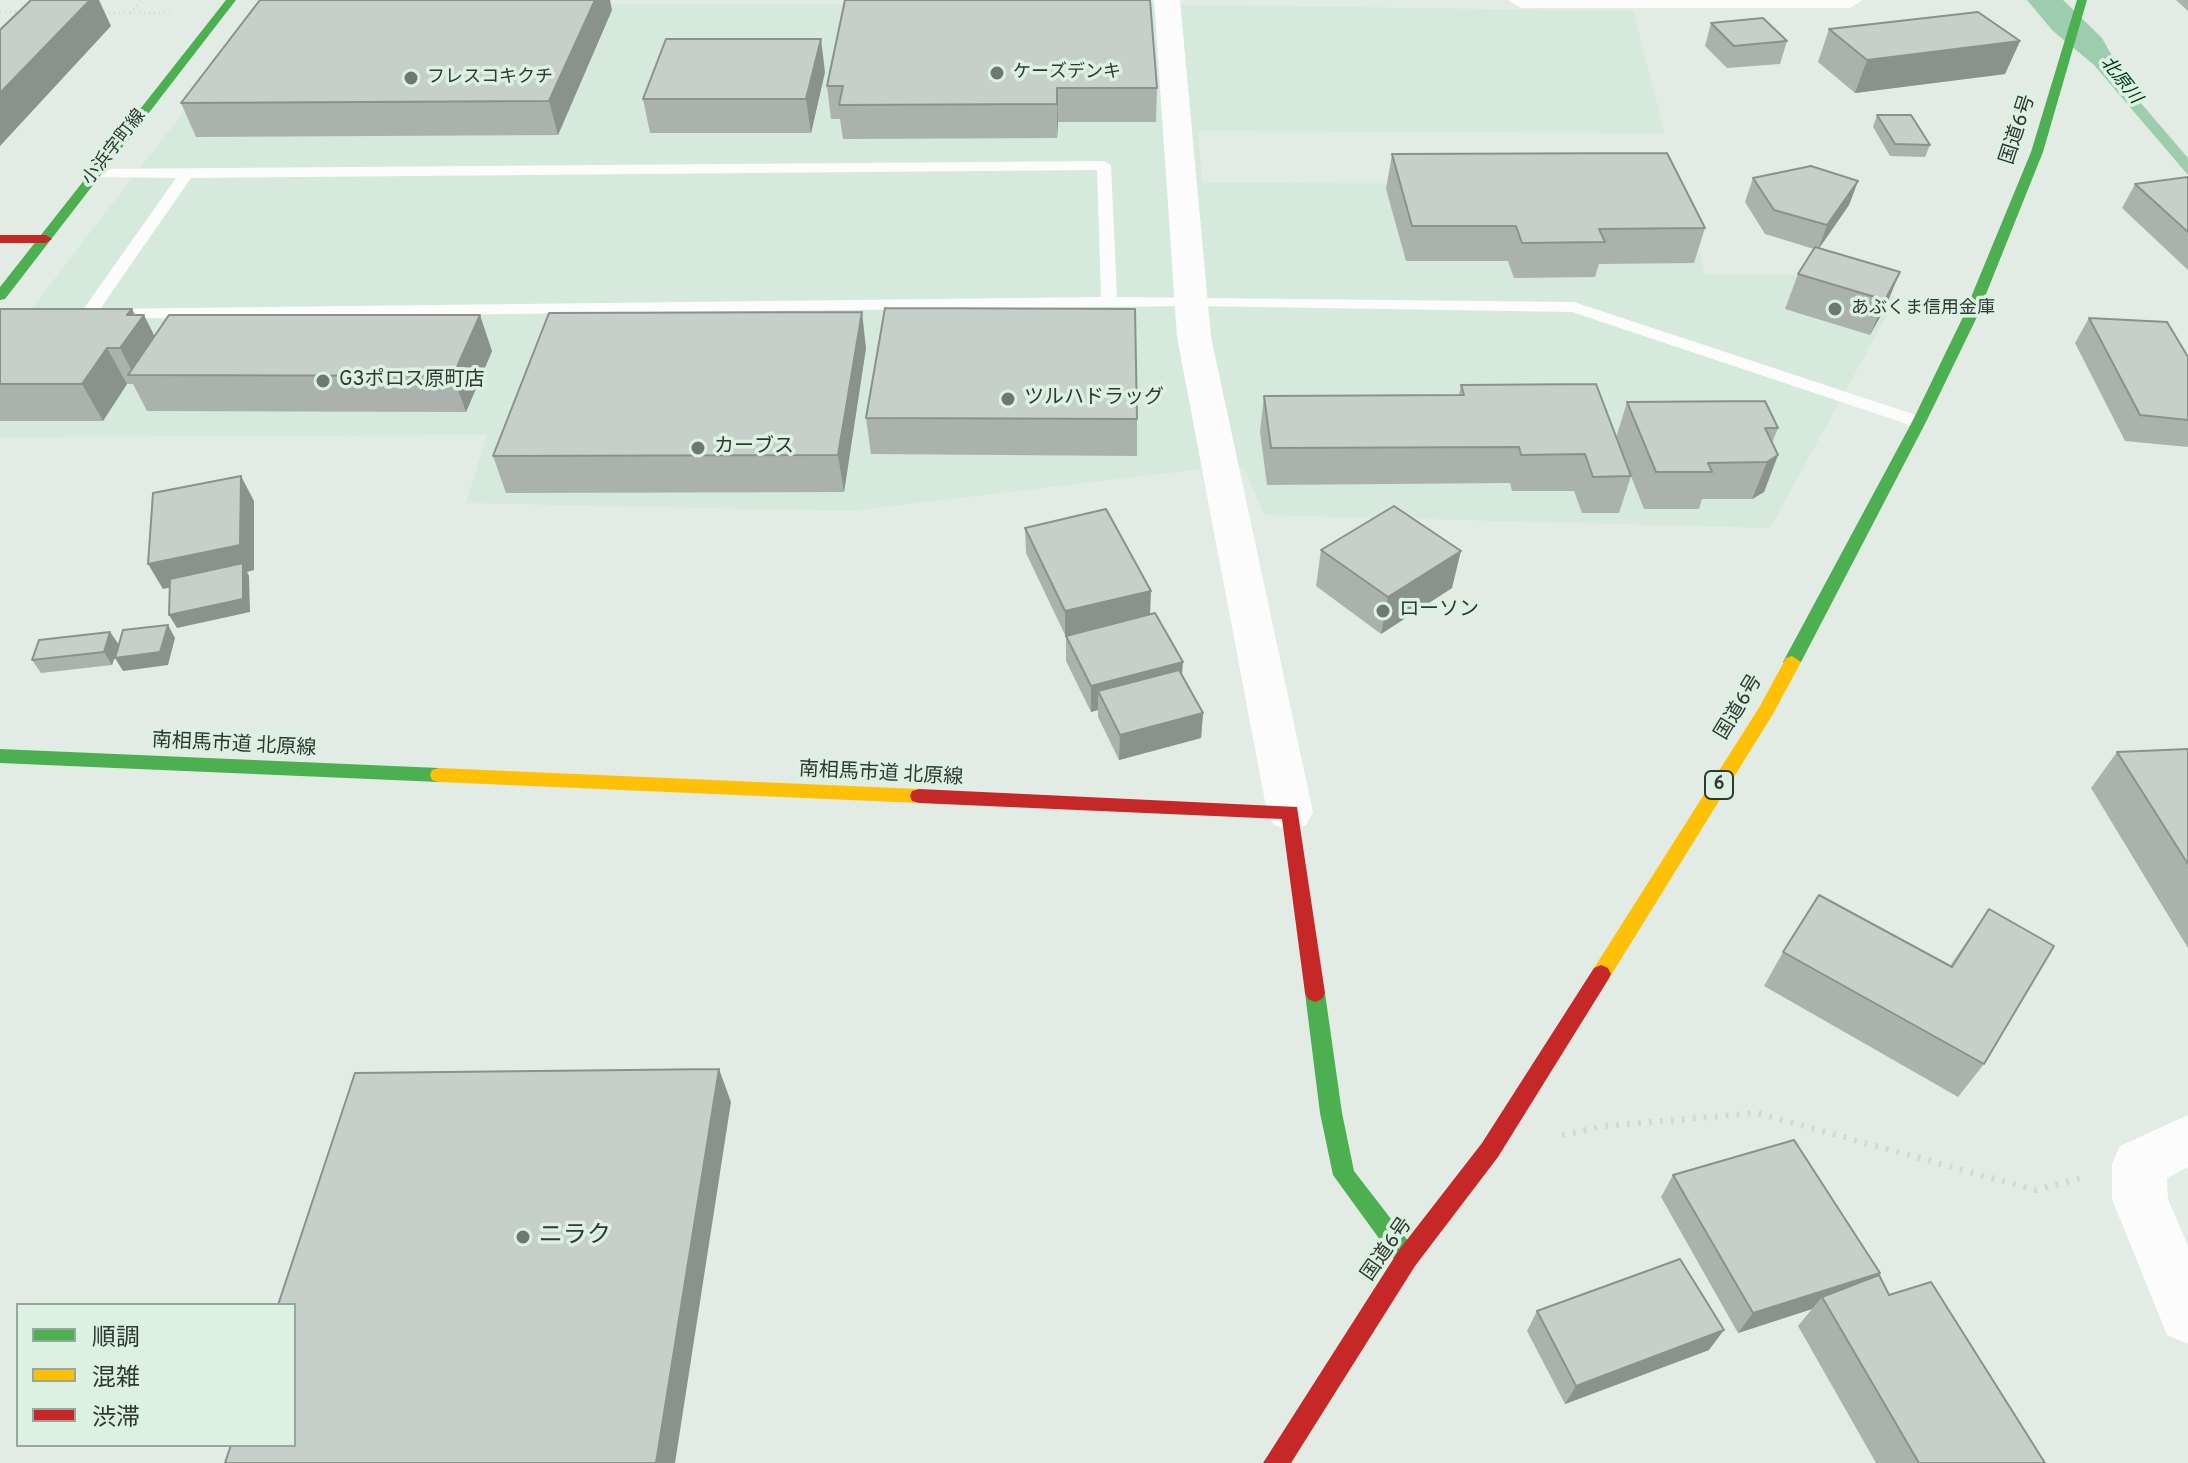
<!DOCTYPE html>
<html>
<head>
<meta charset="utf-8">
<style>
  body { margin:0 }
  #map { position:relative; width:2188px; height:1463px; overflow:hidden; background:#e2ece5; font-family:Overpass,"Noto Sans JP",sans-serif }
  canvas { display:block }
  .legend { position:absolute; left:16px; top:1303px; width:280px; height:144px; box-sizing:border-box; background:#ddf1e3; border:2px solid #98a79d; margin:0; padding:10px 14px; list-style:none; font-size:24px; color:#303833 }
  .legend li { display:flex; align-items:center; gap:16px; height:40px }
  .legend b { width:40px; border:2px solid #98a79d }
</style>
</head>
<body>
<div id="map">
<canvas width="2188" height="1463"></canvas>
<ul class="legend">
<li><b style="height:10px;background:#4caf50"></b>順調</li>
<li><b style="height:10px;background:#ffc107"></b>混雑</li>
<li><b style="height:10px;background:#c62828"></b>渋滞</li>
</ul>
</div>
<script>
const context = document.querySelector('canvas').getContext('2d');
context.lineJoin = 'round';
function paint(path, color) { context.fillStyle = color; context.fill(path, 'evenodd'); }
const poly = rows => new Path2D(rows.map(r => 'M' + r).join(''));
function stroke(path, color, width, dash) { context.strokeStyle = color; context.lineWidth = width; context.lineCap = dash ? 'butt' : 'round'; context.setLineDash(dash || []); context.stroke(path); }
function drawText(font, color, halo, rows, align = 'center') {
  context.font = font + ' Overpass,"Noto Sans JP",sans-serif'; context.lineWidth = 7; context.setLineDash([]); context.textBaseline = 'middle'; context.strokeStyle = halo; context.fillStyle = color; for (const [text, x, y, turn = 0] of rows) {
    context.save(); context.translate(x, y); context.rotate((+turn || 0) * Math.PI / 180); context.textAlign = isNaN(turn) ? turn : align; if (halo) context.strokeText(text, 0, 0); context.fillText(text, 0, 0); context.restore();
  }
}
const built = poly([
  [268,3,1199,5,1633,11,1665,133,1198,131,1202,183,1682,184,1705,275,1798,275,1897,297,1770,528,1264,515,1244,468,1193,470,850,511,466,503,487,435,0,437,0,349]
]);
const water = poly([
  [2027,0,2063,0,2102,38,2134,95,2188,158,2188,175,2094,65,2052,30]
]);
const pathFar1 = poly([
  [0,12,25,12],
  [99,13,173,13],
  [130,13,142,0]
]);
const path = poly([
  [1562,1135,1606,1126,1757,1113,2035,1190,2086,1177]
]);
const lane = poly([
  [1104,161,1111,165,1117,297,1574,302,1925,418,1928,422,1919,428,1913,426,1572,312,1191,306,88,319,80,314,176,178,89,177,89,171,94,169,1104,161],
  [1097,170,1101,297,100,309,191,178,1097,170]
]);
const street = poly([
  [1154,0,1180,0,1211,337,1313,812,1306,825,1290,830,1274,825,1267,812,1177,337,1154,0],
  [1508,0,1863,0,1850,8,1521,8,1508,0],
  [2188,1115,2188,1167,2167,1178,2168,1199,2188,1246,2188,1344,2167,1335,2112,1199,2112,1164,2120,1146,2188,1115]
]);
const fast = poly([
  [226,0,236,0,5,299,0,300,0,287,226,0],
  [2077,0,2087,0,2043,152,1976,319,1926,422,1801,662,1792,668,1786,666,1783,662,1912,422,1962,319,2031,152,2077,0],
  [0,749,439,768,446,770,448,775,446,780,439,782,0,763,0,749],
  [1315,984,1322,987,1325,993,1342,1113,1354,1171,1415,1250,1419,1258,1415,1266,1407,1269,1399,1266,1333,1175,1320,1113,1305,993,1308,987,1315,984]
]);
const slow = poly([
  [1792,656,1801,662,1773,714,1608,980,1601,983,1594,980,1591,974,1594,968,1760,706,1786,658,1792,656],
  [439,768,919,789,926,791,928,796,926,801,919,803,439,782,432,780,430,775,432,770,439,768]
]);
const jam = poly([
  [0,235,46,235,52,239,46,243,0,243,0,235],
  [919,789,1297,807,1325,993,1322,999,1315,1002,1308,999,1305,993,1282,819,919,803,912,801,910,796,912,791,919,789],
  [1601,965,1608,968,1611,974,1608,980,1498,1157,1415,1266,1291,1463,1263,1463,1399,1250,1482,1143,1594,968,1601,965]
]);
const wall = poly([
  [2176,0,2188,0,2188,11],
  [612,10,558,135,196,137,181,103],
  [1711,23,1787,41,1780,64,1727,68,1705,46],
  [1829,29,2020,41,2005,74,1855,93,1818,62],
  [825,72,811,133,650,133,643,99],
  [827,86,1157,88,1156,122,1058,122,1057,138,843,139,840,119,831,119],
  [1877,115,1930,145,1925,157,1890,156,1873,127],
  [1392,154,1705,228,1694,263,1599,264,1595,277,1514,278,1508,261,1406,261,1386,189],
  [2188,177,2188,270,2122,208,2135,184],
  [1753,178,1858,181,1849,205,1819,248,1900,272,1885,308,1870,335,1785,309,1798,274,1814,249,1765,234,1745,202],
  [0,309,132,309,135,315,154,336,492,351,466,412,147,411,133,384,127,384,103,421,0,421],
  [2089,318,2188,357,2188,447,2125,441,2075,343],
  [866,348,844,492,506,493,493,456],
  [1461,385,1631,476,1619,513,1582,513,1574,491,1512,491,1510,483,1267,485,1260,432,1264,396,1459,395],
  [1627,402,1778,428,1772,443,1778,455,1764,492,1752,499,1702,499,1699,509,1644,509,1616,438],
  [866,418,1137,419,1137,456,871,454],
  [1025,528,1150,614,1203,713,1201,738,1119,760,1098,717,1098,710,1091,712,1066,661,1066,637,1026,553],
  [1321,550,1452,588,1381,634,1316,586],
  [110,632,119,645,112,665,41,673,32,660],
  [2188,749,2188,948,2091,788,2117,752],
  [1989,909,1984,1064,1958,1097,1764,986,1783,952,1950,966],
  [1673,1175,1880,1273,1877,1276,1889,1295,2045,1463,1876,1463,1798,1326,1812,1309,1738,1333,1661,1197],
  [1537,1311,1709,1350,1565,1404,1527,1331]
]);
const shadedWall = poly([
  [90,0,99,0,111,26,0,146,0,93],
  [595,0,610,0,612,10,558,135,549,101],
  [821,39,825,72,811,133,806,99],
  [2020,41,2005,74,1855,93,1867,60],
  [1057,88,1058,122,1057,138],
  [1858,181,1849,205,1818,250,1827,225],
  [1900,272,1885,308,1870,335,1885,300],
  [132,309,138,322,144,315,162,351,134,375,120,348,127,315],
  [862,312,866,348,844,492,838,455],
  [480,315,492,351,466,412,453,376],
  [107,348,127,384,103,421,82,384],
  [1778,455,1764,492,1752,499,1767,462],
  [241,476,254,501,254,570,247,572,249,576,250,612,177,628,169,615,243,572,163,589,148,564],
  [1461,551,1452,588,1381,634,1388,597],
  [1151,591,1150,616,1065,637,1065,611],
  [168,625,175,638,168,665,123,671,115,658],
  [110,632,119,645,112,665,104,652],
  [1183,662,1181,688,1098,691,1098,710,1091,712,1091,686],
  [1203,713,1201,738,1119,760,1120,735],
  [719,1069,731,1102,675,1463,656,1463],
  [1880,1273,1862,1293,1822,1297,1812,1309,1738,1333,1753,1313],
  [1724,1330,1709,1350,1565,1404,1576,1386]
]);
const building = poly([
  [31,0,90,0,0,93,0,30,31,0],
  [260,0,595,0,549,101,181,103,260,0],
  [845,0,1150,0,1157,88,1057,88,1057,104,839,105,843,86,827,86,845,0],
  [1978,12,2020,41,1867,60,1829,29,1978,12],
  [1763,18,1787,41,1734,46,1711,23,1763,18],
  [666,39,821,39,806,99,643,99,666,39],
  [1877,115,1911,115,1930,145,1895,144,1877,115],
  [1667,153,1705,228,1599,229,1605,242,1522,243,1516,226,1412,226,1392,154,1667,153],
  [1811,166,1858,181,1827,225,1774,210,1753,178,1811,166],
  [2188,177,2188,232,2135,184,2188,177],
  [1815,247,1900,272,1885,300,1798,274,1815,247],
  [885,308,1135,309,1137,419,866,418,885,308],
  [0,309,132,309,127,315,144,315,120,348,107,348,82,384,0,384,0,309],
  [862,312,838,455,493,456,549,313,862,312],
  [169,315,480,315,453,376,128,375,169,315],
  [2089,318,2167,322,2188,357,2188,420,2140,415,2089,318],
  [1596,384,1631,476,1593,477,1585,454,1521,455,1519,447,1271,448,1264,396,1464,395,1461,385,1596,384],
  [1765,401,1778,428,1765,428,1778,455,1767,462,1708,463,1712,472,1656,472,1627,402,1765,401],
  [241,476,240,545,148,564,153,493,241,476],
  [1394,506,1461,551,1388,597,1321,550,1394,506],
  [1106,509,1151,591,1065,611,1025,528,1106,509],
  [243,563,243,599,169,615,170,579,243,563],
  [1155,613,1183,662,1091,686,1066,636,1155,613],
  [168,625,160,652,115,658,123,630,168,625],
  [110,632,104,652,32,660,39,640,110,632],
  [1179,670,1203,713,1120,735,1098,691,1179,670],
  [2188,749,2188,864,2117,752,2188,749],
  [1819,895,1952,967,1989,909,2054,946,1984,1064,1783,952,1819,895],
  [719,1069,656,1463,225,1463,231,1445,294,1445,294,1305,278,1305,355,1073,719,1069],
  [1794,1140,1880,1273,1753,1313,1673,1175,1794,1140],
  [1680,1259,1724,1330,1576,1386,1537,1311,1680,1259],
  [1879,1275,1889,1295,1931,1282,2045,1463,1919,1463,1822,1297,1879,1275]
]);
const markers = [
  [997,73,8,"#6e7771"],
  [411,78,8,"#6e7771"],
  [1835,309,8,"#6e7771"],
  [323,381,8,"#6e7771"],
  [1008,399,8,"#6e7771"],
  [698,448,8,"#6e7771"],
  [1383,611,8,"#6e7771"],
  [523,1237,8,"#6e7771"]
];
const farPoinames = [
  ["ケーズデンキ",1013,73],
  ["フレスコキクチ",427,78],
  ["あぶくま信用金庫",1851,309]
];
const farWaternames = [
  ["北原川",2120,81,52]
];
const farStreetnames = [
  ["小浜字町線",115,148,-52]
];
const shields = [
  [1719,785,28]
];
const shieldNames = [
  ["6",1719,785]
];
const streetNames = [
  ["国道6号",2019,130,-72],
  ["国道6号",1740,708,-59],
  ["南相馬市道 北原線",234,746,3],
  ["南相馬市道 北原線",881,775,3],
  ["国道6号",1388,1250,-55]
];
const poiNames = [
  ["G3ポロス原町店",339,381],
  ["ツルハドラッグ",1024,399],
  ["カーブス",714,448],
  ["ローソン",1399,611]
];
const nearPoinames = [
  ["ニラク",539,1237]
];
paint(built, '#d5e9dc');
paint(water, '#9dcdae');
stroke(pathFar1, '#d4d7d5', 3, [1, 4]);
stroke(path, '#d4d7d5', 6, [3, 8]);
paint(lane, '#fbfcfb');
paint(street, '#fbfcfb');
paint(fast, '#4caf50');
paint(slow, '#ffc107');
paint(jam, '#c62828');
paint(wall, '#abb2ae');
paint(shadedWall, '#8b918d');
paint(building, '#c7cfca');
stroke(building, '#8b918d', 2);
for (const [x, y, r, color] of markers) { const dot = new Path2D(); dot.arc(x, y, r, 0, 2 * Math.PI); context.fillStyle = color; context.fill(dot); stroke(dot, '#ddf1e3', 3); }
drawText('18px', '#303833', '#ddf1e3', farPoinames, 'left');
drawText('italic 18px', '#00361c', '#ddf1e3', farWaternames);
drawText('18px', '#303833', '#ddf1e3', farStreetnames);
for (const [x, y, w] of shields) { const box = new Path2D(); box.roundRect(x - w / 2, y - 14, w, 28, 6); context.fillStyle = '#ddf1e3'; context.fill(box); stroke(box, '#303833', 2); }
drawText('bold 18px', '#303833', null, shieldNames);
drawText('20px', '#303833', '#ddf1e3', streetNames);
drawText('20px', '#303833', '#ddf1e3', poiNames, 'left');
drawText('24px', '#303833', '#ddf1e3', nearPoinames, 'left');
</script>
</body>
</html>
